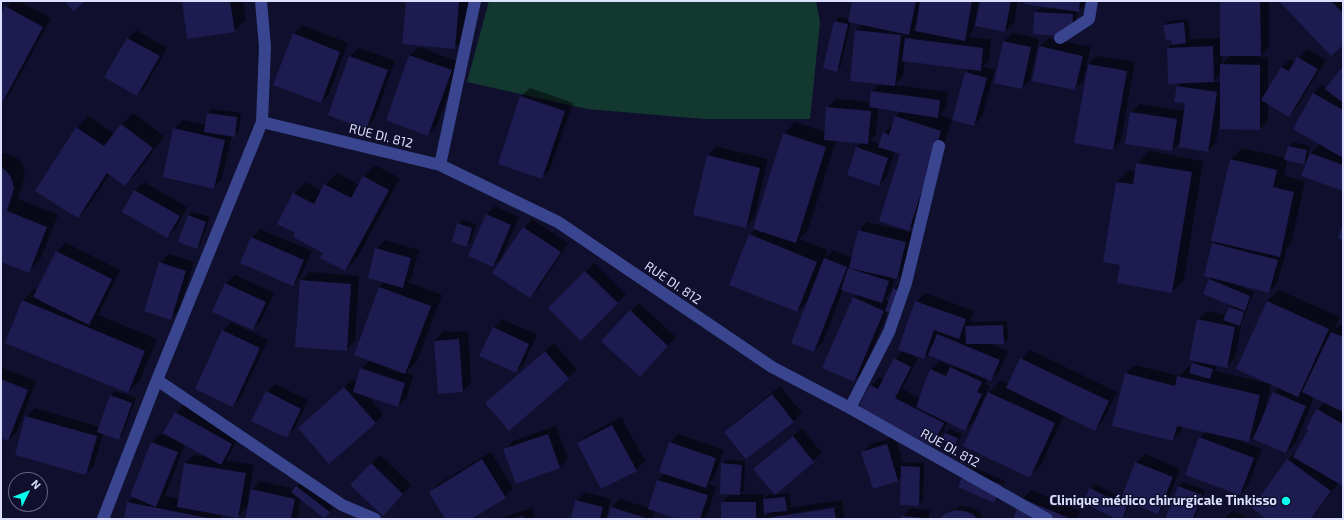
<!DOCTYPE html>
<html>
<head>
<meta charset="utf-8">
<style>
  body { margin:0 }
  #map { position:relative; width:1344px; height:520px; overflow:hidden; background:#10102e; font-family:"Exo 2",sans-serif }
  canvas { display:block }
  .frame { position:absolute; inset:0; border:2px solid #dddfff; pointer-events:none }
  .north { position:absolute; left:8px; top:472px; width:40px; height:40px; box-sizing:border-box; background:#10102e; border:1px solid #626382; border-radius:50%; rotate:47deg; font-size:11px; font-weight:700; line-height:16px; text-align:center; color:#dddfff }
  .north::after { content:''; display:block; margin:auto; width:14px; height:18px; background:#09ffed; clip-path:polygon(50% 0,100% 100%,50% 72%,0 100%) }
</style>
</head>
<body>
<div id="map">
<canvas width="1344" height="520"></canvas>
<div class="frame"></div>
<div class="north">N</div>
</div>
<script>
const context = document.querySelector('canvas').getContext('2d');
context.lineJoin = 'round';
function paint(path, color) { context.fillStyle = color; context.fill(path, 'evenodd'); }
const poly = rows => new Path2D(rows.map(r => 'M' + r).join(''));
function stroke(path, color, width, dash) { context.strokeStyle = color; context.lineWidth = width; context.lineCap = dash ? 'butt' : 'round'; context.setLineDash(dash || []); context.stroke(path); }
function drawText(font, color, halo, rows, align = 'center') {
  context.font = font + ' "Exo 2",sans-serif'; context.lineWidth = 3; context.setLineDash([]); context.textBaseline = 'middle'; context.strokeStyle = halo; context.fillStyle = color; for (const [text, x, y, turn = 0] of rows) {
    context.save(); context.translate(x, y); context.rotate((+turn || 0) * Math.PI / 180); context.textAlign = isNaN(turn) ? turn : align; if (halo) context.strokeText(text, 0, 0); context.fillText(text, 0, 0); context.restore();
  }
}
const green = poly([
  [489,1,816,1,820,22,810,119,704,119,587,109,467,82]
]);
const shadow = poly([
  [12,1,19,1,51,18,9,95,1,104,1,16,6,7],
  [183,1,243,1,246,20,234,31],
  [407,1,469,1,466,37,454,48],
  [853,1,979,1,973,31,968,37,991,39,989,61,983,66,995,70,982,117,973,125,966,72,970,68,905,61,903,76,895,85,948,92,946,108,939,115,952,119,921,218,909,229,901,154,895,151,887,176,879,185,857,148,862,142,836,140,808,230,799,239,828,250,825,258,833,250,852,258,859,231,867,222,914,233,906,270,897,278,895,278,891,291,898,284,905,287,888,311,863,372,854,381,824,367,854,297,857,294,843,290,823,342,814,351,809,300,797,311,750,235,755,229,784,134,795,122,826,132,827,108,836,99,870,102,872,91,880,83,856,30,863,24,851,22,841,66,836,71,835,21,839,17,849,19],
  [878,108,901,111,896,116,894,123,884,133,880,144,870,141,876,134],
  [893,291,889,301,884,299,889,294],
  [981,1,1018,1,1014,23,1005,31],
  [1026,1,1089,1,1078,11,1077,11,1076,31,1035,12,1040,8,1050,9,1051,7],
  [1221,1,1269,1,1269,47,1259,57,1268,57,1268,90,1282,67,1290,59,1295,62,1307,49,1326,60,1297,107,1289,116,1268,103,1268,120,1260,129,1220,119,1216,142,1208,151,1181,141,1172,150,1131,113,1139,104,1185,111,1186,102,1178,86,1182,82,1168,48,1173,44,1164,25,1169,21,1188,19,1190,38,1189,39,1221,38],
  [1222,55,1231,55,1222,64],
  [1221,73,1221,83,1213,82],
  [1280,1,1343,1,1343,44],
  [302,25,348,43,329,94,321,102,294,34],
  [136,30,167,48,145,87,137,95,128,38],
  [1013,33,1039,39,1030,80,1022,88,995,82,1004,41],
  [1049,38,1091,47,1086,66,1097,56,1135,62,1121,140,1113,149,1087,71,1085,71,1083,81,1075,89,1033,80,1040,46],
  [419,47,459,62,437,126,428,135,410,55],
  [359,48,395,61,374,120,366,128,329,115,350,56],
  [1343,67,1343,190,1309,157,1304,163,1288,159,1284,176,1305,181,1291,244,1284,251,1286,252,1277,283,1269,292,1237,283,1237,285,1254,292,1247,307,1248,308,1242,322,1235,358,1226,367,1217,365,1215,371,1267,383,1267,301,1279,290,1340,317,1334,331,1341,324,1343,325,1343,485,1339,482,1312,519,1268,519,1253,508,1288,460,1296,451,1309,430,1307,428,1318,409,1325,402,1314,397,1295,444,1286,452,1257,433,1249,441,1234,438,1234,439,1262,449,1248,485,1240,494,1200,438,1206,431,1182,426,1181,432,1172,440,1113,425,1126,373,1135,365,1179,376,1190,365,1192,366,1196,361,1198,319,1207,311,1226,315,1229,307,1232,305,1210,280,1212,277,1205,275,1213,243,1216,241,1231,159,1242,148,1286,158,1289,146,1293,142,1311,146,1308,156,1320,144,1294,129,1314,93,1322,85,1327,88],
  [1271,383,1279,387,1274,392,1266,411,1265,411],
  [530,88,573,103,550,169,542,178,521,96],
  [212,109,241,113,239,132,234,136,232,135,222,179,213,188,174,129,183,120,206,125,208,113],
  [133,113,164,136,137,173,125,185,110,174,89,205,78,217,77,128,88,116,115,134,121,125],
  [717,147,768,159,754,218,746,227,694,214,708,155],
  [1149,151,1203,161,1184,280,1172,292,1121,264,1104,261,1117,182,1129,170,1136,172,1137,163],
  [6,153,16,157,23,165,25,176,18,199,58,215,40,260,28,271,1,260,1,154],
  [375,165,400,178,357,258,345,270,324,252,296,233,294,194,306,182,322,191,325,185,337,173,359,185,364,176],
  [144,182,187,207,176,228,167,237,123,212,135,190],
  [495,206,519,217,501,258,493,266,487,214],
  [193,212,210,217,201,243,197,248,188,216],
  [532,219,568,243,539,288,530,297,524,228],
  [463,220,476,224,471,242,467,246,458,224],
  [260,229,312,251,301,276,293,285,252,238],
  [385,240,419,250,411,278,408,282,442,295,417,361,406,372,413,375,407,397,398,406,368,396,383,414,375,423,299,428,353,379,357,383,361,369,370,360,379,287,385,282,376,249],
  [66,243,120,270,98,315,157,339,140,380,128,392,23,301,34,289,38,290,57,251],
  [169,254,194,262,179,310,171,319,160,263],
  [594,263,626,294,581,340,549,308],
  [309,272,359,276,355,341,346,350,301,281],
  [235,275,274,293,261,321,253,329,213,311,226,283],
  [925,293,974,311,970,322,1007,321,1008,339,1004,343,989,343,1008,351,999,372,991,380,987,379,985,384,990,386,978,411,980,412,989,392,1001,380,1009,384,1021,359,1030,350,1117,392,1103,421,1094,429,1064,415,1041,465,1029,476,977,418,965,430,948,421,941,436,932,444,871,386,879,377,884,380,895,359,903,351,916,302],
  [928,354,954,364,952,367,940,361,931,370,920,398,902,389,918,358,913,356,914,355,924,358],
  [639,303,676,337,649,367,631,311],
  [502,319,537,335,524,363,516,372,493,328],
  [231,322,268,340,241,397,233,406,223,331],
  [468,331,471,383,463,391,435,341,443,332],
  [554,343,577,370,509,430,486,403],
  [1,367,36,381,17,432,8,440,1,437],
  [275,384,308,400,295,428,286,437,267,392],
  [780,386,802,413,793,422,726,432,734,423],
  [115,391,136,398,123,434,119,439,103,433,94,466,86,474,26,417,35,408,100,427,111,395],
  [184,404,240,435,229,455,225,460,254,465,248,499,250,499,252,490,260,481,294,489,301,482,333,507,329,513,301,499,297,519,246,519,248,506,238,516,222,514,221,519,125,519,128,503,134,497,152,442,161,434,173,439,176,413],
  [185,444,208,457,194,455,185,463,179,499,165,496],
  [621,417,645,461,636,470,578,443,587,435],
  [556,426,568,459,559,468,505,450,513,441],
  [802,428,822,453,775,493,754,469],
  [950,429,962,434,959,440,955,444,943,439,946,433],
  [678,434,724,450,714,478,708,484,716,487,707,516,703,519,672,519,674,517,654,510,652,519,608,519,612,507,620,499,649,508,658,480,665,473,670,443],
  [895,437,904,465,906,462,924,463,923,500,919,505,902,476,898,480,874,488,862,453,871,444],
  [491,452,513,488,505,497,469,519,446,519,430,493,438,484],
  [1145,454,1180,469,1166,505,1158,513,1131,502,1124,516,1121,519,1118,519,1084,501,1091,488,1095,484,1122,498,1136,463],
  [380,455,411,485,391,506,351,485],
  [727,460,745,461,744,490,740,494,764,494,764,499,768,495,789,493,791,506,788,508,842,500,845,519,722,519,722,502,731,494,722,464],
  [839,506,839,508,771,519,771,517],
  [771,511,764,518,764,512],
  [971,466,1005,481,998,497,994,502,966,470],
  [1183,482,1205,490,1195,519,1166,519,1179,486],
  [1031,490,1080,511,1077,519,1014,519,1022,499],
  [585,492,611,499,606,519,572,519,576,501],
  [960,506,970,507,978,511,985,519,940,519,951,510],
  [532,508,535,519,497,519],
  [911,508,930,510,929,519,902,519,903,516],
  [1233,510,1249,519,1224,519]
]);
const building = poly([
  [65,1,86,1,73,11],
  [182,1,230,1,235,32,187,39],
  [406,1,459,1,455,49,402,44],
  [852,1,916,1,909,35,848,22],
  [920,1,972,1,965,41,915,31],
  [980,1,1011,1,1005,32,975,26],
  [1025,1,1080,1,1079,12,1024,4],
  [1220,1,1260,1,1261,56,1220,56],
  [1279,1,1331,1,1343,13,1343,45,1331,56],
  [5,6,43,27,1,105,1,14],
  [1034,12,1073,14,1072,37,1033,34],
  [834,21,848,24,837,72,823,68],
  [1184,22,1186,43,1172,45,1171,40,1166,41,1163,25],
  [855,30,901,35,895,86,850,81],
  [293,33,340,52,321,103,273,85],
  [127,38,160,56,137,96,104,77],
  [905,38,983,48,981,71,902,61],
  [1003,41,1031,47,1022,89,994,83],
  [1039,46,1083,56,1075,90,1032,81],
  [1213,46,1214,82,1168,84,1167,48],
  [409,55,452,70,428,136,386,120],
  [349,56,388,70,366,130,328,115],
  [1297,57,1318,69,1289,117,1261,100,1281,67,1289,71],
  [1088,64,1127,71,1113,150,1074,143],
  [1220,64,1260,65,1260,130,1220,129],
  [1343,66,1343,103,1325,89],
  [965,72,987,78,974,126,952,120],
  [1177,86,1217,92,1208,152,1179,147,1185,103,1174,102],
  [871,91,940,100,938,118,869,107],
  [1313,93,1343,110,1343,158,1293,129],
  [520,96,565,111,542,179,498,164],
  [826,107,871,111,868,144,824,140],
  [1130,112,1177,119,1172,151,1125,144],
  [207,113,237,117,235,137,204,132],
  [895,116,941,131,909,231,879,221,900,154,878,147,883,132,889,135],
  [121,124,153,148,125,186,107,173,78,218,35,191,76,127,104,146],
  [173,128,225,140,214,189,163,177],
  [783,133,826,147,796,243,753,229],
  [1288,146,1307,150,1304,164,1284,160],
  [856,147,888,158,879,186,847,175],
  [1310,153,1343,165,1343,191,1301,176],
  [707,155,760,168,746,228,693,215],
  [1230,159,1277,170,1273,187,1294,192,1280,257,1211,241],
  [1136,163,1192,172,1172,293,1117,283,1120,265,1103,262,1116,182,1133,184],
  [1,167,4,169,11,177,14,188,7,211,47,227,29,273,1,262],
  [363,176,389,190,345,271,320,258,323,253,293,237,295,233,277,224,293,193,314,204,324,184,351,198],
  [134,190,180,216,167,238,122,212],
  [486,214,511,225,493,267,468,256],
  [188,215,206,222,197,249,178,242],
  [457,223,472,228,467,247,452,242],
  [1343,224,1343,240,1338,238],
  [523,227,561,252,530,298,492,273],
  [858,230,906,242,897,279,849,268],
  [749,234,817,262,797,312,729,285],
  [251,237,304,260,293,286,240,263],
  [1212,243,1278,260,1269,293,1204,276],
  [375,248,411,258,403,288,368,278],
  [56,251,112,279,89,325,33,297],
  [824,258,847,267,814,352,791,343],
  [159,262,186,271,171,320,144,311],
  [848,268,889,281,882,303,841,290],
  [585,271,618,303,581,341,548,308],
  [1209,279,1250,296,1245,311,1203,294],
  [300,280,351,284,347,351,295,347],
  [225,283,266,302,253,330,212,312],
  [379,287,431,306,405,374,354,355],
  [893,288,901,291,893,314,885,311],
  [853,297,884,311,854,382,822,368],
  [22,300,145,351,128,393,5,343],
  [915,301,966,319,959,339,934,330,924,359,898,350],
  [1267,301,1329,329,1298,397,1236,369],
  [1229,307,1244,312,1240,326,1223,320],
  [630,310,668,346,640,377,601,341],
  [1197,319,1235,327,1227,368,1189,360],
  [1003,325,1004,344,966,344,965,326],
  [493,327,529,344,516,373,479,356],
  [222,330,260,348,233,407,195,389],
  [1331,332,1343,337,1343,412,1302,392],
  [937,334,1000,360,991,381,928,355],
  [459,339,463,392,438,394,434,341],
  [545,351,569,379,509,431,485,403],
  [894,358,911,367,895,398,944,423,932,446,858,408,870,385,878,389],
  [1020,358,1109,401,1095,431,1006,388],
  [1192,363,1213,369,1210,379,1189,373],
  [950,367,982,382,977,392,982,394,965,431,916,407,930,369,946,376],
  [360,368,405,383,398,407,353,392],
  [1125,373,1175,386,1177,376,1260,395,1249,442,1177,426,1173,441,1112,426],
  [1,379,28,390,8,441,1,438],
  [344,387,376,423,329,464,298,428],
  [266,391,301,409,287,438,251,421],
  [988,392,1055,423,1030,478,963,446],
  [1273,392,1306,406,1286,453,1253,439],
  [772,394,794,422,746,459,724,432],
  [110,395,132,403,119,440,97,432],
  [1317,409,1343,424,1343,486,1293,457,1308,430,1306,428],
  [175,412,232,444,221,465,163,433],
  [25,416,97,436,86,475,15,455],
  [612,425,637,471,601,489,577,443],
  [945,433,958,438,955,445,942,440],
  [548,434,560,468,516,484,503,449],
  [793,436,814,462,775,495,753,469],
  [1199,437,1254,458,1240,495,1185,475],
  [151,442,178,452,156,507,130,496],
  [669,442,716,458,706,488,659,472],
  [887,444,898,481,873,489,861,452],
  [482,459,506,498,471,519,445,519,429,492],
  [1287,459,1331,491,1311,519,1266,519,1252,508],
  [1135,462,1173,477,1158,514,1121,499],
  [184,463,246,473,238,518,177,507],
  [371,463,403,494,383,516,350,485],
  [721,463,742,465,740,495,720,494],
  [901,466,920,467,919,506,900,505],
  [965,470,1002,485,994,503,958,487],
  [657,480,708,495,700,519,678,519,648,509],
  [296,486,330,512,325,519,291,492],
  [1178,486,1202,495,1193,519,1165,519],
  [1090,488,1127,507,1122,519,1116,519,1082,502],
  [251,489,295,499,291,519,245,519],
  [785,497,787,511,764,513,763,499],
  [1021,498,1071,519,1013,519],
  [575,500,603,507,600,519,571,519],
  [127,502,208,518,208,519,124,519],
  [721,502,756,502,756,519,721,519],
  [611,507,649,519,607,519],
  [834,508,836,519,768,519,768,518],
  [955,510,965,511,974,515,977,519,939,519,945,514],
  [523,516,524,519,514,519],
  [902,516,923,518,923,519,901,519]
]);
const minor = poly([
  [1060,38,1089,19,1092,1],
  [262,122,440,165,558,222,772,367,850,408,1047,519],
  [440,165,475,1],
  [157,380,342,505,375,519],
  [850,408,889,332,906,283,939,146],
  [103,519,157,380,262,122,265,47,261,1]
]);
const markers = [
  [1286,501,5,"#09ffed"]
];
const streetNames = [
  ["RUE DI. 812",381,136,14],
  ["RUE DI. 812",673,283,34],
  ["RUE DI. 812",950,448,29]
];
const poiNames = [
  ["Clinique médico chirurgicale Tinkisso",1277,501]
];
paint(green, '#133830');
paint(shadow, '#0007');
paint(building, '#1d1b50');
stroke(minor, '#39458f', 12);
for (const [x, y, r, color] of markers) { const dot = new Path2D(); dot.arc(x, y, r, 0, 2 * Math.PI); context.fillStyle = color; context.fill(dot); stroke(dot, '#10102e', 1.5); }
drawText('13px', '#dddfff', '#10102e', streetNames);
drawText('bold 13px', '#dddfff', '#10102e', poiNames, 'right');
</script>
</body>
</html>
